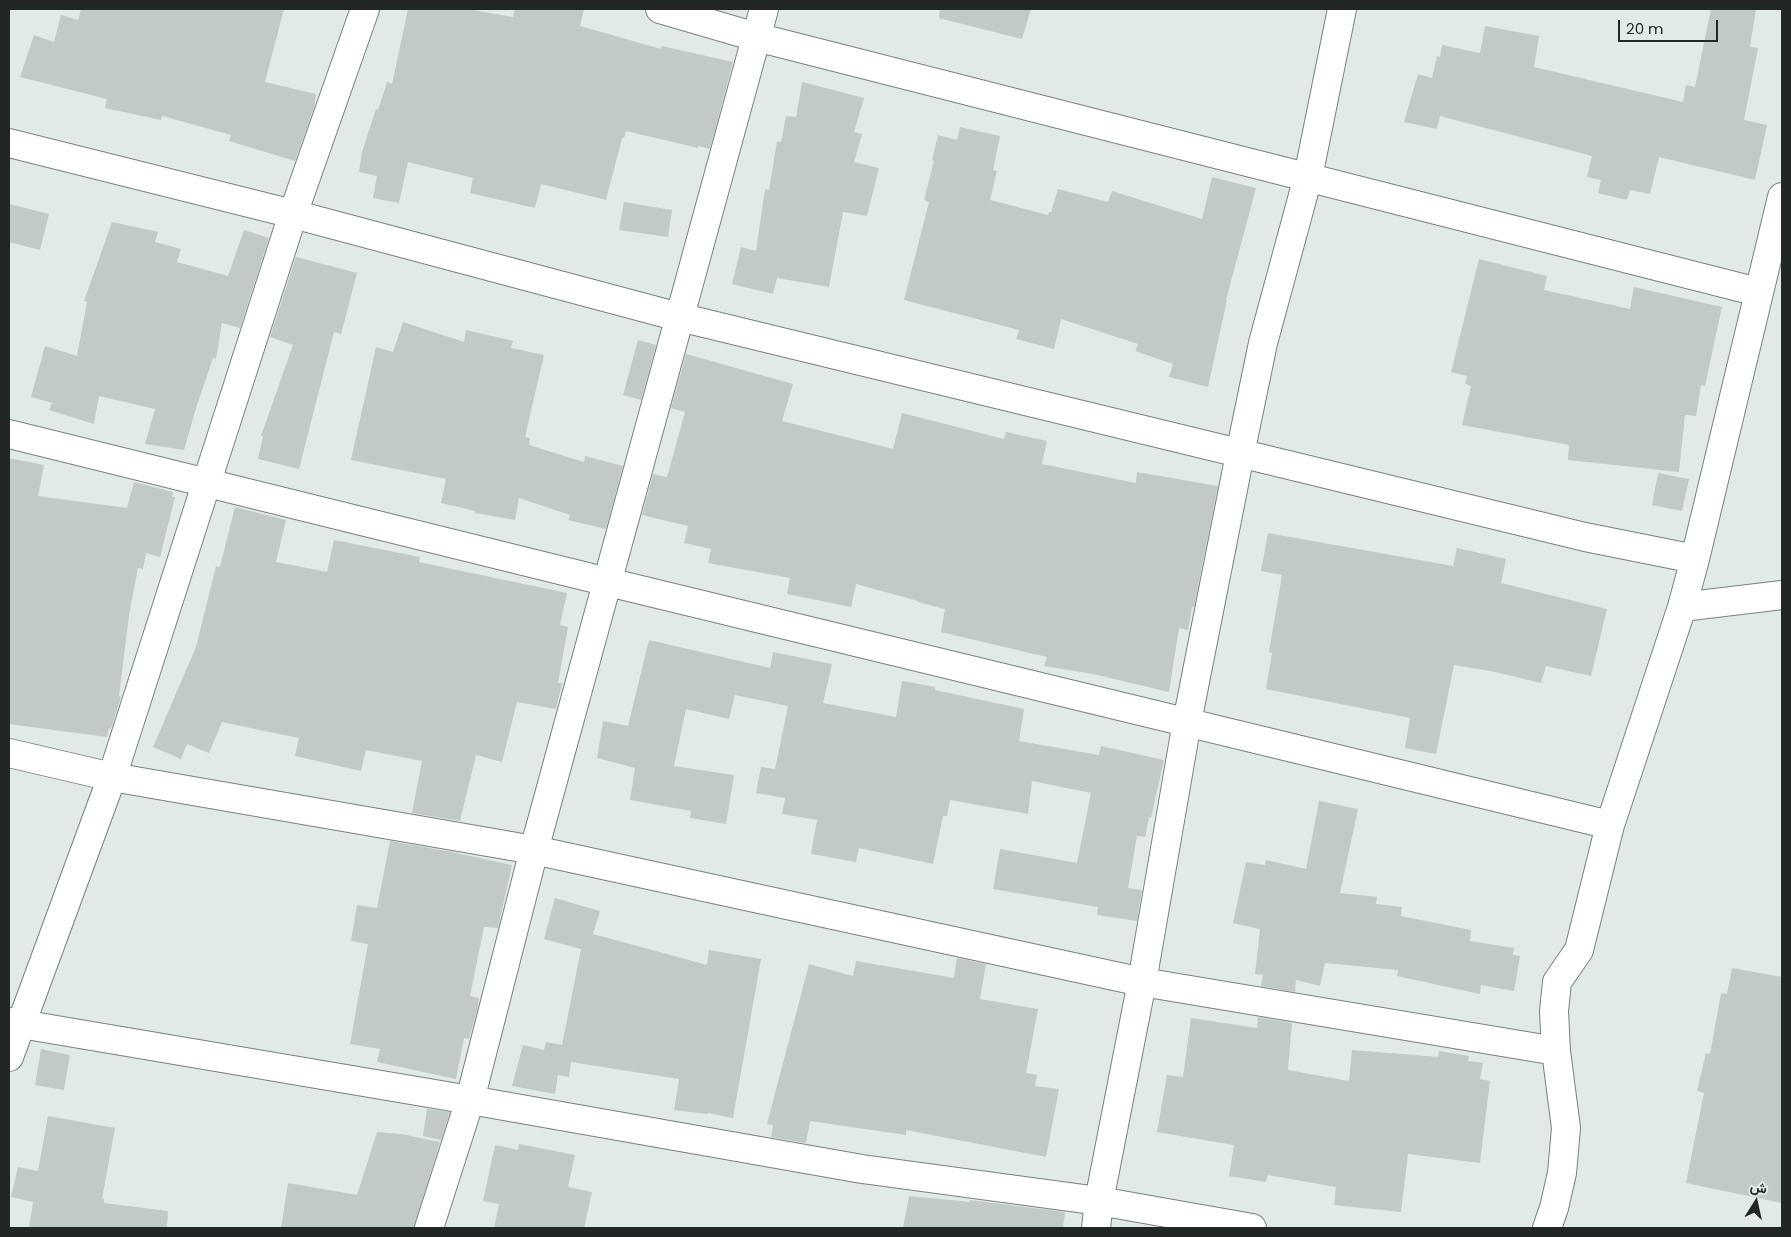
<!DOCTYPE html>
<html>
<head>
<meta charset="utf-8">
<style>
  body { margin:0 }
  #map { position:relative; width:1791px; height:1237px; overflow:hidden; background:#e1eae9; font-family:Poppins,Vazirmatn,sans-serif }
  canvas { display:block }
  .frame { position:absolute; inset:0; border:10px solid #222625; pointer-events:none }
  .north { position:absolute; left:1731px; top:1177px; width:50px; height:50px; -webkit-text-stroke:4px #e1eae9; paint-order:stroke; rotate:10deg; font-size:14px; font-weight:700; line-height:20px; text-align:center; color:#222625 }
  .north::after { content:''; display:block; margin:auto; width:18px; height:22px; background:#222625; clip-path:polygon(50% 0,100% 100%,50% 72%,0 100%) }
  .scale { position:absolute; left:1618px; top:20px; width:100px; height:22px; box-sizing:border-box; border:2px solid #222625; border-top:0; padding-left:6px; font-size:15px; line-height:18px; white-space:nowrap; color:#222625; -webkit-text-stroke:4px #e1eae9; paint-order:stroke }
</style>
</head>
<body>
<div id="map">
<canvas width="1791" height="1237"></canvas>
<div class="frame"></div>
<div class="north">ش</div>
<div class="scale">20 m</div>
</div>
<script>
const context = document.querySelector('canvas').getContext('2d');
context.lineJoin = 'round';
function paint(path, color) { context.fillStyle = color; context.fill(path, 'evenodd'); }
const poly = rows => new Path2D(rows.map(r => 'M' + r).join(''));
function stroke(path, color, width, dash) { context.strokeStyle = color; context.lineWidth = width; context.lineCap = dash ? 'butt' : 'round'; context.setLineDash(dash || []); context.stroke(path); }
const building = poly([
  [81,9,284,9,265,82,316,94,314,108,295,161,229,141,231,135,162,116,161,120,105,108,107,99,20,77,34,35,54,42,61,15,78,20],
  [408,9,467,9,513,17,515,9,584,9,580,26,661,49,662,46,733,62,710,149,698,146,698,148,626,131,624,138,622,138,606,200,541,184,535,208,470,193,473,178,408,162,399,203,373,198,377,176,359,172,362,152,376,109,378,110,387,82,392,84],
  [940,9,1031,9,1022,39,939,18],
  [1711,9,1756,9,1750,47,1758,48,1744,120,1767,125,1755,180,1659,157,1650,194,1630,190,1627,200,1598,193,1601,180,1587,177,1592,156,1440,116,1437,129,1404,122,1418,74,1432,78,1437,56,1440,57,1442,45,1480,53,1485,26,1539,36,1534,67,1683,102,1686,85,1695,87],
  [802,82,864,98,854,132,862,134,854,162,879,168,867,216,843,212,829,287,777,278,773,294,732,284,741,247,756,251,765,189,769,190,777,141,781,142,786,116,796,117],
  [960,127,1000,136,993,170,997,171,990,200,1048,215,1049,212,1051,212,1058,189,1108,202,1112,191,1202,219,1212,177,1256,188,1226,300,1227,300,1208,387,1169,377,1173,364,1135,351,1138,344,1061,319,1054,349,1016,339,1019,330,904,300,929,202,924,200,934,161,932,160,938,135,957,140],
  [624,202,672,210,668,237,619,230],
  [9,204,49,214,40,250,9,242],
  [112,222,158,232,155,242,181,249,177,262,228,276,244,230,269,238,240,328,222,323,216,359,213,358,197,405,184,450,145,444,155,409,99,396,94,424,49,410,52,403,31,397,45,346,77,356,87,302,84,301],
  [296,257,357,273,341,334,334,332,299,469,258,459,263,436,261,436,293,345,270,337],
  [1479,259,1547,276,1544,290,1630,309,1634,287,1722,307,1705,386,1701,385,1696,416,1685,415,1679,472,1568,460,1569,445,1462,425,1471,386,1465,384,1467,376,1451,372],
  [403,322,464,342,466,330,513,341,511,348,544,355,525,437,530,438,529,445,584,462,585,456,623,466,606,529,568,520,570,515,519,498,515,520,475,513,475,511,441,503,446,479,351,460,376,347,393,352],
  [638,340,656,345,641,400,623,395],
  [686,354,793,384,782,421,893,449,902,413,1004,439,1006,432,1047,441,1042,464,1136,483,1137,472,1218,486,1194,607,1192,607,1188,630,1179,628,1169,692,1093,674,1044,666,1047,657,941,632,945,609,918,602,918,601,856,584,851,607,787,594,790,578,708,563,711,549,684,543,688,526,642,515,653,474,667,477,685,412,671,408],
  [9,458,44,465,38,496,127,508,134,482,173,492,172,497,175,497,160,557,146,553,143,569,138,568,129,615,119,696,121,697,111,729,109,728,107,737,9,724],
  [1658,473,1689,479,1682,511,1652,505],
  [235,507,286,520,276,562,327,572,334,540,420,557,419,562,567,593,560,625,568,627,558,683,562,683,556,709,517,702,502,762,476,755,460,821,412,813,422,761,366,750,361,771,295,756,299,738,222,722,209,753,187,744,181,759,153,747,196,647,216,566,220,567],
  [1268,533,1453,566,1457,548,1506,559,1501,583,1607,609,1591,676,1546,666,1541,683,1495,672,1454,665,1436,754,1405,748,1410,718,1266,689,1272,653,1269,652,1282,575,1261,571],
  [649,640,770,668,773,652,832,664,823,703,896,717,902,681,935,687,935,690,1024,709,1019,741,1099,755,1101,746,1164,760,1151,818,1149,817,1145,837,1137,836,1128,888,1142,890,1137,921,1097,915,1098,907,993,889,1000,849,1077,863,1091,793,1032,781,1028,814,950,800,947,816,943,816,933,864,859,848,856,862,811,854,817,820,782,814,785,798,756,793,761,767,775,769,788,706,735,695,729,719,686,709,674,766,734,775,726,824,690,818,691,811,630,800,635,768,597,758,603,721,628,726],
  [1319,801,1358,809,1340,893,1377,897,1376,904,1402,907,1401,916,1471,930,1470,941,1514,948,1513,955,1520,956,1514,991,1481,985,1480,994,1397,976,1398,970,1325,963,1320,986,1296,980,1295,992,1261,986,1263,975,1255,974,1260,929,1233,923,1246,862,1265,865,1266,860,1306,869],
  [390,841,452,852,512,865,498,928,484,927,470,996,479,998,478,1007,469,1039,464,1038,456,1079,377,1062,380,1049,350,1044,368,944,351,941,357,905,377,908],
  [555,898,600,911,593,934,707,965,709,950,761,959,733,1118,708,1113,707,1114,674,1110,679,1079,571,1062,569,1077,558,1075,555,1094,512,1086,523,1045,544,1050,546,1042,562,1045,581,949,544,939],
  [957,958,986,964,980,999,1038,1009,1026,1073,1037,1075,1035,1086,1059,1089,1046,1157,906,1130,906,1135,810,1121,806,1143,771,1137,773,1125,767,1124,809,964,853,976,856,961,954,978],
  [1732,968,1782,977,1782,1203,1686,1183,1704,1093,1697,1091,1706,1053,1710,1054,1721,993,1727,994],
  [1258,1017,1292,1023,1288,1070,1349,1081,1352,1050,1438,1057,1439,1051,1469,1056,1468,1061,1483,1063,1480,1079,1490,1081,1480,1163,1408,1154,1401,1212,1334,1205,1336,1187,1268,1175,1266,1182,1229,1176,1234,1145,1157,1132,1167,1075,1183,1077,1191,1018,1257,1028],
  [41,1049,70,1055,64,1090,35,1085],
  [427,1109,450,1112,441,1140,423,1136],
  [48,1116,115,1128,102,1199,104,1199,104,1203,168,1211,167,1228,29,1228,33,1202,11,1197,18,1167,38,1171],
  [377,1132,401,1134,440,1142,414,1228,281,1228,288,1183,357,1195],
  [519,1144,575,1155,568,1187,592,1192,584,1228,494,1228,499,1204,483,1201,495,1145,518,1150],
  [909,1196,970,1202,970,1200,1065,1212,1063,1228,903,1228]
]);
const minor = poly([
  [660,9,756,37,1758,292],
  [9,143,293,214,679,317,1585,537,1695,559],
  [9,434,608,582,1610,825],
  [1682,607,1782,595],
  [9,753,112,777,534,850,1142,982,1556,1051],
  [9,1022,470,1100,862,1169,1099,1201,1252,1228],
  [9,1057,112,777,293,214,365,9],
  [429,1228,470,1100,534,850,764,9],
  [1096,1228,1099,1201,1142,982,1187,722,1240,454,1263,343,1308,177,1342,9],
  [1547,1228,1554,1208,1562,1173,1566,1128,1556,1051,1554,1011,1557,982,1579,950,1610,825,1682,607,1695,559,1782,197]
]);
paint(building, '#c1cac9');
stroke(minor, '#798181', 30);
stroke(minor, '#fff', 28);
</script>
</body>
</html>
